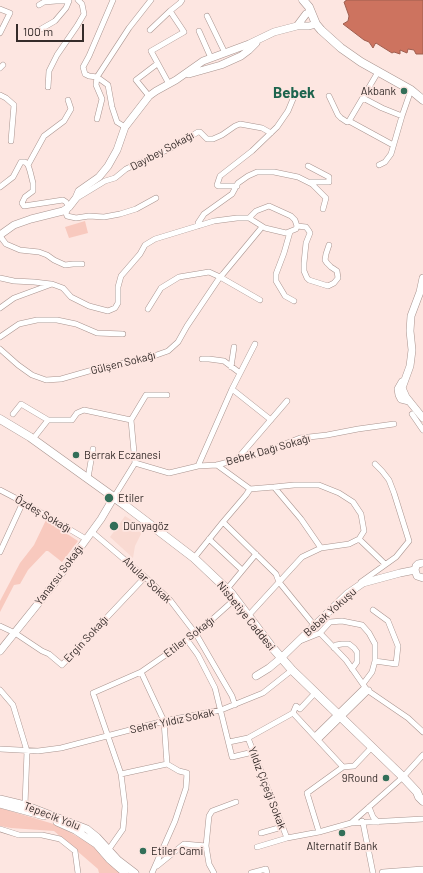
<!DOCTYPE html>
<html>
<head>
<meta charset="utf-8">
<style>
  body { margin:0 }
  #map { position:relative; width:423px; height:873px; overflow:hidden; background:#fde6e1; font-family:Barlow,sans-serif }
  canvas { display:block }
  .scale { position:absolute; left:16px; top:24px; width:68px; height:18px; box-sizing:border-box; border:2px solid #352c2a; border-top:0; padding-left:5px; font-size:12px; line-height:14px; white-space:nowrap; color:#352c2a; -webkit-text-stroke:3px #fde6e1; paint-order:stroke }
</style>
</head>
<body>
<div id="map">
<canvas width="423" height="873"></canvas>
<div class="scale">100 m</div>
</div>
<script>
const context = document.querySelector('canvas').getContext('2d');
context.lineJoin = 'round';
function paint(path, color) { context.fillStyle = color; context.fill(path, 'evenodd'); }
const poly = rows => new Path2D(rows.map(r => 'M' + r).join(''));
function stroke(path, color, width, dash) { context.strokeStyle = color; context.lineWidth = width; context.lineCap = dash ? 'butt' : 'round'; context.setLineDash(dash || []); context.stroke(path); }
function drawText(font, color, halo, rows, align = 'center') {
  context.font = font + ' Barlow,sans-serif'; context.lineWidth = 3.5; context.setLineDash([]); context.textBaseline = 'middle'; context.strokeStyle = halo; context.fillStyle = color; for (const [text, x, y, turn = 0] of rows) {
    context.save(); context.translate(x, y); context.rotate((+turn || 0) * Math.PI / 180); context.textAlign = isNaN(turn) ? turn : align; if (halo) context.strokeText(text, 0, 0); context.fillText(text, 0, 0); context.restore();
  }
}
const built = poly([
  [125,516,144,528,135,546,133,558,110,537]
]);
const green = poly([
  [85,221,88,233,69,238,65,227],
  [46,520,78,541,62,562,48,551,46,551,28,570,20,584,14,585,0,612,0,601,20,563,34,545],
  [0,808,57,825,94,846,102,857,114,868,121,873,99,873,98,869,54,831,11,828,0,826]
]);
const water = poly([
  [346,0,423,0,423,54,416,54,414,50,408,49,407,53,400,50,400,54,394,52,392,53,376,43,375,44,373,48,369,42,364,40,343,24,348,21,349,16,344,2,346,1,346,0]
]);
const street = poly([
  [113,0,89,56,83,67,85,74,89,76,97,77,108,85,112,107,117,122,125,127],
  [39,5,44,2,56,1,69,1],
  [0,9,10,13,0,33],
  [170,11,180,3,182,0],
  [207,16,225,53],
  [41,29,55,21,66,8,69,1,68,0],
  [150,30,170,11,184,32,151,51,169,84],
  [199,31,211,58],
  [0,68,3,65],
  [48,87,49,71,57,55,77,26,84,14,82,4,78,0],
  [0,95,6,98,14,105,11,141],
  [149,96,136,80,157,64],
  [329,96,338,115,341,118,347,122,349,121,393,145],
  [363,98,382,108,402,116],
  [97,119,102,99,96,85,97,77,129,28,151,0],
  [349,121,378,72],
  [28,165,44,136,64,121,71,109,68,100],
  [379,165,385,162,391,154,402,116,411,90],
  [308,166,329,177,329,182,310,182],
  [237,186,218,186,217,185,220,176,252,151,277,127,288,111,293,99],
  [0,187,13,177,21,162,25,162,28,165,30,171,33,183,33,191,25,197,22,203,24,206,63,200,66,202,69,207,66,213,67,216,76,218,89,216,104,217,120,214,136,209,156,198],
  [77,198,105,181,115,178,126,169,171,148,198,132,200,132,207,139,213,139,222,135,235,126,240,124,262,128,271,133],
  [198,226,198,223,204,214,232,194,238,183,248,176,257,172,274,172,298,177,312,184,326,198,323,209],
  [297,226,306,227,309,231,310,233,306,243,304,263,304,271,307,278,309,280,328,286,334,283,338,278,337,271,331,267,327,263,325,260,326,254,329,245],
  [290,232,284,253,276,274,276,281,285,296,294,301],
  [0,236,6,244,20,250,39,252,47,255,54,260,65,265,73,264,82,264],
  [0,278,14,281,34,282,51,284],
  [0,308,14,298,52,284,63,288,71,297,89,306,108,311,115,308,118,303,118,287,121,276,140,254,145,245,155,239,214,221,237,218,249,218,265,228,286,233,296,229,297,226,295,220,291,216,269,206,256,211,249,218],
  [148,309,161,288,179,277,209,272,220,277,260,300],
  [0,337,19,324,37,320,57,320,76,324,97,333,123,334],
  [0,349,18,365,32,375,46,380,61,379,96,369,148,358,168,351,178,342,187,326,220,277,223,274,262,227],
  [202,359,209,359,224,361,240,373],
  [231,367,234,347],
  [232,389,271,420],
  [13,414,21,404,48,420],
  [412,414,423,430],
  [131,420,146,395,167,395],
  [131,420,135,463],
  [33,439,48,420,72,420,77,413,84,410,131,420],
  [238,458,287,401],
  [135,463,169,473,198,466,217,465,262,453,300,438,327,435,358,429,394,424],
  [217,465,250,489,274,487,301,519,321,548],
  [198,466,232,389,255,344],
  [88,478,93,449],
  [0,490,23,502,86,539],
  [114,497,135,463],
  [223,522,276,574,279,582,314,625],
  [92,532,145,577,170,600,196,634,232,696,235,705],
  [209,539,242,570],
  [359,539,385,564],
  [0,552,23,502],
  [194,558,223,522,246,495,250,489],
  [361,582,396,557,409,541,394,493,389,480,382,471,375,464],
  [227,589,256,554],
  [373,610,388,621,398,646,396,664,375,661],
  [248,616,302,557,321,548,349,544,359,539,364,531,361,514,353,502,339,493,319,485,294,485,274,487],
  [0,626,15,633,42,651,49,654,62,665,145,577],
  [320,633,346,660,367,690,408,718,423,732],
  [187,640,198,655,215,688,232,757,253,752],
  [300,641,320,633,330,622,342,621,362,625,369,633,375,644,375,661,372,672,363,684],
  [334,648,336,645,342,644,349,644,354,648,357,652,357,662,352,669],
  [141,672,164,721,167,764],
  [0,690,13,705,27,751,25,805],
  [293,713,296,706,300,709,315,693],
  [315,736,365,687],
  [248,738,287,838],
  [318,740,369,690],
  [229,742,248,738,293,713,343,767,307,793,319,832],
  [0,749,38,751,61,748,164,721,221,710,263,693,292,670],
  [343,767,354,766,372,747],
  [121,774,167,764],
  [369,807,373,817,378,822],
  [362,821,363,823,373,873],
  [351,823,403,777,423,755],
  [0,829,19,835,42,835,60,839,75,851,78,873],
  [261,833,282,827],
  [257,847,287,838,319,832,351,823,423,819],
  [109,849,123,829,125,806,121,774,93,693,141,672,196,634,235,599],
  [157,866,184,844,206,846],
  [152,873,175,821,186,788,187,773,179,771,167,764],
  [214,873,209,864,206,846,209,816,212,811,236,802],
  [251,873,266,869,267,873]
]);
const secondary = poly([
  [311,12,306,14,297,26,309,26,316,24],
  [189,74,221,65,241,56,249,50,256,43],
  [0,235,14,225,31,219,63,211,69,207,76,198,79,191,99,177,108,166,117,150,125,127,149,96,156,91,176,80,203,61,249,44,274,32,297,26],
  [423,278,420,292,411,316,410,331,412,350,410,366,402,388,406,397,423,418],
  [402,382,398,389,399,395,401,399,409,401],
  [423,563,418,564,416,566,415,570,417,576,423,578],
  [0,651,53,585,101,519,114,497],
  [256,676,269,668,281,658,347,594,363,583,400,573,415,570],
  [0,799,25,805,87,829,97,837,118,860,135,873],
  [0,804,44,816],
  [57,822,75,830,96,844,109,859,125,873],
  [383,873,423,870]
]);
const primary = poly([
  [303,0,309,7,316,24,321,30,341,48,361,62,411,90,423,100],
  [0,419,30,437,126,506,194,558,231,593,271,646,292,670,403,777,417,792,419,797,423,801]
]);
const markers = [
  [404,91,4,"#336f59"],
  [76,455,4,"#336f59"],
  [109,498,5,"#336f59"],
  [114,526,5,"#336f59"],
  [386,778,4,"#336f59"],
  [342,833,4,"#336f59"],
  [143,851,4,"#336f59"]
];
const poiNames = [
  ["Akbank",396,91,"right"],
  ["Berrak Eczanesi",84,455],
  ["Etiler",118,498],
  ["Dűnyagöz",123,526],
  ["9Round",378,778,"right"],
  ["Alternatif Bank",342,846,"center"],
  ["Etiler Cami",151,851]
];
const streetNames = [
  ["Dayıbey Sokağı",162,151,-28],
  ["Gülşen Sokağı",123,363,-14],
  ["Bebek Dağı Sokağı",268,450,-16],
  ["Özdeş Sokağı",43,514,30],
  ["Yanarsu Sokağı",59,575,-53],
  ["Ahular Sokak",147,580,43],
  ["Bebek Yokuşu",330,612,-42],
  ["Nisbetiye Caddesi",246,616,51],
  ["Etiler Sokağı",189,637,-37],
  ["Ergin Sokağı",86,639,-47],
  ["Seher Yıldız Sokak",172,721,-12],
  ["Yıldız Çiçeği Sokak",267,788,69],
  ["Tepecik Yolu",52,816,21]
];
const districtNames = [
  ["Bebek",294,93]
];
paint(built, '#f9dad2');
paint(green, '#f8c9be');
paint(water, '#cd735f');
stroke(water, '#9f5e4f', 1);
stroke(street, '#a9948f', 6);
stroke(secondary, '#a9948f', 8);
stroke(primary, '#a9948f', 9);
stroke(street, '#fff', 5);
stroke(secondary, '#fff', 7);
stroke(primary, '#fff', 8);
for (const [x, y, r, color] of markers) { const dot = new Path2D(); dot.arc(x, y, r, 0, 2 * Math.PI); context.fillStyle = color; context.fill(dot); stroke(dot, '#fde6e1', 1.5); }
drawText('11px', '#352c2a', '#fde6e1', poiNames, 'left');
drawText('11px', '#352c2a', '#fde6e1', streetNames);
drawText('bold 15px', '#1d644d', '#fde6e1', districtNames);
</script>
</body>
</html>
